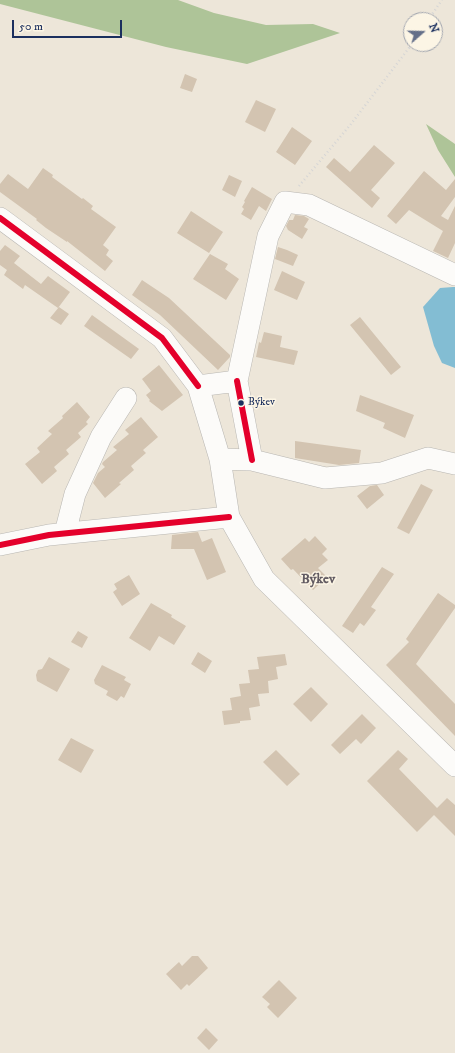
<!DOCTYPE html>
<html>
<head>
<meta charset="utf-8">
<style>
  body { margin:0 }
  #map { position:relative; width:455px; height:1053px; overflow:hidden; background:#ede6d9; font-family:"IM FELL DW Pica",serif }
  canvas { display:block }
  .north { position:absolute; left:403px; top:12px; width:40px; height:40px; box-sizing:border-box; background:#fcf5e5; border:1px solid #a2a6af; border-radius:50%; rotate:70deg; font-size:11px; font-weight:700; line-height:16px; text-align:center; color:#1b2f5e }
  .north::after { content:''; display:block; margin:auto; width:14px; height:18px; background:#646f89; clip-path:polygon(50% 0,100% 100%,50% 72%,0 100%) }
  .scale { position:absolute; left:12px; top:20px; width:110px; height:18px; box-sizing:border-box; border:2px solid #1b2f5e; border-top:0; padding-left:5px; font-size:12px; line-height:14px; white-space:nowrap; color:#1b2f5e; -webkit-text-stroke:3px #fcf5e5; paint-order:stroke }
</style>
</head>
<body>
<div id="map">
<canvas width="455" height="1053"></canvas>
<div class="north">N</div>
<div class="scale">50 m</div>
</div>
<script>
const context = document.querySelector('canvas').getContext('2d');
context.lineJoin = 'round';
function paint(path, color) { context.fillStyle = color; context.fill(path, 'evenodd'); }
const poly = rows => new Path2D(rows.map(r => 'M' + r).join(''));
function stroke(path, color, width, dash) { context.strokeStyle = color; context.lineWidth = width; context.lineCap = dash ? 'butt' : 'round'; context.setLineDash(dash || []); context.stroke(path); }
function drawText(font, color, halo, rows, align = 'center') {
  context.font = font + ' "IM FELL DW Pica",serif'; context.lineWidth = 3; context.setLineDash([]); context.textBaseline = 'middle'; context.strokeStyle = halo; context.fillStyle = color; for (const [text, x, y, turn = 0] of rows) {
    context.save(); context.translate(x, y); context.rotate((+turn || 0) * Math.PI / 180); context.textAlign = isNaN(turn) ? turn : align; if (halo) context.strokeText(text, 0, 0); context.fillText(text, 0, 0); context.restore();
  }
}
const forest = poly([
  [0,0,178,0,214,13,266,25,313,24,340,33,247,64,166,47,0,4],
  [426,124,455,144,455,177,438,150]
]);
const water = poly([
  [453,287,455,287,455,368,442,363,434,346,423,307,440,288]
]);
const building = poly([
  [185,74,197,79,192,92,180,88],
  [256,100,276,109,265,132,245,122],
  [292,127,312,141,295,165,276,152],
  [374,145,395,163,371,190,380,198,372,208,326,167,334,158,350,172],
  [43,168,53,175,52,177,82,199,83,198,93,206,91,209,116,227,103,245,109,250,106,255,113,261,105,271,67,241,67,242,46,228,36,220,37,219,0,192,0,184,8,174,28,189],
  [424,171,446,190,455,179,455,197,441,216,448,220,455,206,455,243,448,258,433,251,443,231,409,210,396,224,387,216],
  [229,175,242,181,235,197,222,190],
  [252,187,272,199,266,211,259,206,251,220,241,214,244,209,242,207,245,202,244,201],
  [191,211,223,232,209,253,177,233],
  [295,215,304,216,309,219,304,227,308,229,302,239,288,230,286,226,289,220,293,220],
  [5,245,20,256,14,263,41,284,48,276,70,292,58,308,25,285,23,289,4,275,7,270,0,265,0,251],
  [278,247,287,250,298,255,293,266,275,259],
  [210,254,228,264,225,269,239,279,226,300,193,279],
  [282,271,305,282,297,300,274,290],
  [142,280,169,298,230,355,230,357,218,370,160,315,132,295],
  [59,307,69,314,61,325,50,318],
  [92,315,139,349,131,359,84,326],
  [360,317,401,367,391,375,350,325],
  [264,332,282,336,280,347,298,351,294,365,256,357,259,342,261,343],
  [159,365,183,395,162,411,149,401,150,400,146,395,151,391,142,379],
  [360,395,414,415,405,438,383,428,385,423,356,411],
  [77,402,90,417,86,422,88,424,78,433,81,437,66,450,69,454,54,467,57,471,42,484,25,464,40,452,37,448,52,434,48,431,63,418,62,416],
  [141,417,158,437,143,450,146,453,131,466,134,470,119,483,121,484,105,498,93,483,98,473,105,467,102,464,103,462,117,450,113,447,129,434,125,430],
  [295,441,361,450,359,463,339,465,295,458],
  [421,484,433,490,409,534,397,528],
  [377,485,384,495,367,509,357,496,370,486],
  [198,532,202,542,212,538,226,572,207,580,194,549,171,549,172,535],
  [315,536,327,549,322,554,328,560,318,568,327,577,313,590,293,569,291,570,281,559,305,538,309,542],
  [382,567,394,574,371,607,376,610,364,626,360,623,353,633,342,626],
  [129,575,140,594,122,606,113,592,117,589,114,584],
  [438,593,455,605,455,608,416,664,455,704,455,736,386,665,409,642,406,639],
  [151,603,172,615,171,617,186,626,174,645,159,636,150,651,129,638],
  [78,631,88,637,82,648,71,642],
  [198,652,212,661,205,673,191,664],
  [285,654,287,665,276,667,278,679,268,681,269,693,258,694,260,706,249,708,251,720,240,721,240,723,224,725,222,711,232,710,230,698,241,696,239,684,250,683,248,670,259,669,257,657],
  [49,657,70,669,57,692,37,681,36,675,38,670,42,669],
  [102,665,126,677,124,680,131,684,124,698,121,696,117,701,106,695,108,691,95,684,94,680],
  [311,687,328,704,311,722,293,704],
  [362,714,376,728,361,744,356,739,340,754,331,745],
  [71,738,94,750,81,773,58,760],
  [276,750,300,774,287,786,263,762],
  [398,750,408,759,399,769,437,808,447,798,455,805,455,836,434,815,417,832,367,781],
  [192,956,198,956,208,968,189,986,187,984,181,990,166,974,179,962,182,966],
  [279,980,297,998,278,1018,267,1007,270,1004,262,997],
  [206,1028,218,1040,209,1050,197,1038]
]);
const path = poly([
  [428,20,442,0],
  [299,186,351,124,412,44]
]);
const minor = poly([
  [0,218,162,338,198,386,220,459,229,517,264,579,455,766],
  [198,386,237,381],
  [220,459,252,460,325,478,382,473,428,458,455,464],
  [252,460,237,381,268,236,285,202,309,205,455,275],
  [65,533,75,494,101,437,126,398],
  [0,545,49,535,229,517]
]);
const bus1 = poly([
  [0,218,162,338,198,386],
  [237,381,252,460],
  [0,545,49,535,229,517]
]);
const markers = [
  [241,403,3.5,"#1b2f5e"]
];
const busNames = [
  ["Býkev",248,403]
];
const quarterNames = [
  ["Býkev",318,580]
];
paint(forest, '#aec498');
paint(water, '#83bdd3');
paint(building, '#d3c4b1');
stroke(minor, '#b8b6b2', 22);
stroke(path, '#d5d5d5', 2.5, [1, 3]);
stroke(minor, '#fcfbf9', 21);
stroke(bus1, '#e4002b', 6);
for (const [x, y, r, color] of markers) { const dot = new Path2D(); dot.arc(x, y, r, 0, 2 * Math.PI); context.fillStyle = color; context.fill(dot); stroke(dot, '#fcf5e5', 1.5); }
drawText('11px', '#1b2f5e', '#fcf5e5', busNames, 'left');
drawText('bold 14px', '#625b62', '#fcf5e5', quarterNames);
</script>
</body>
</html>
